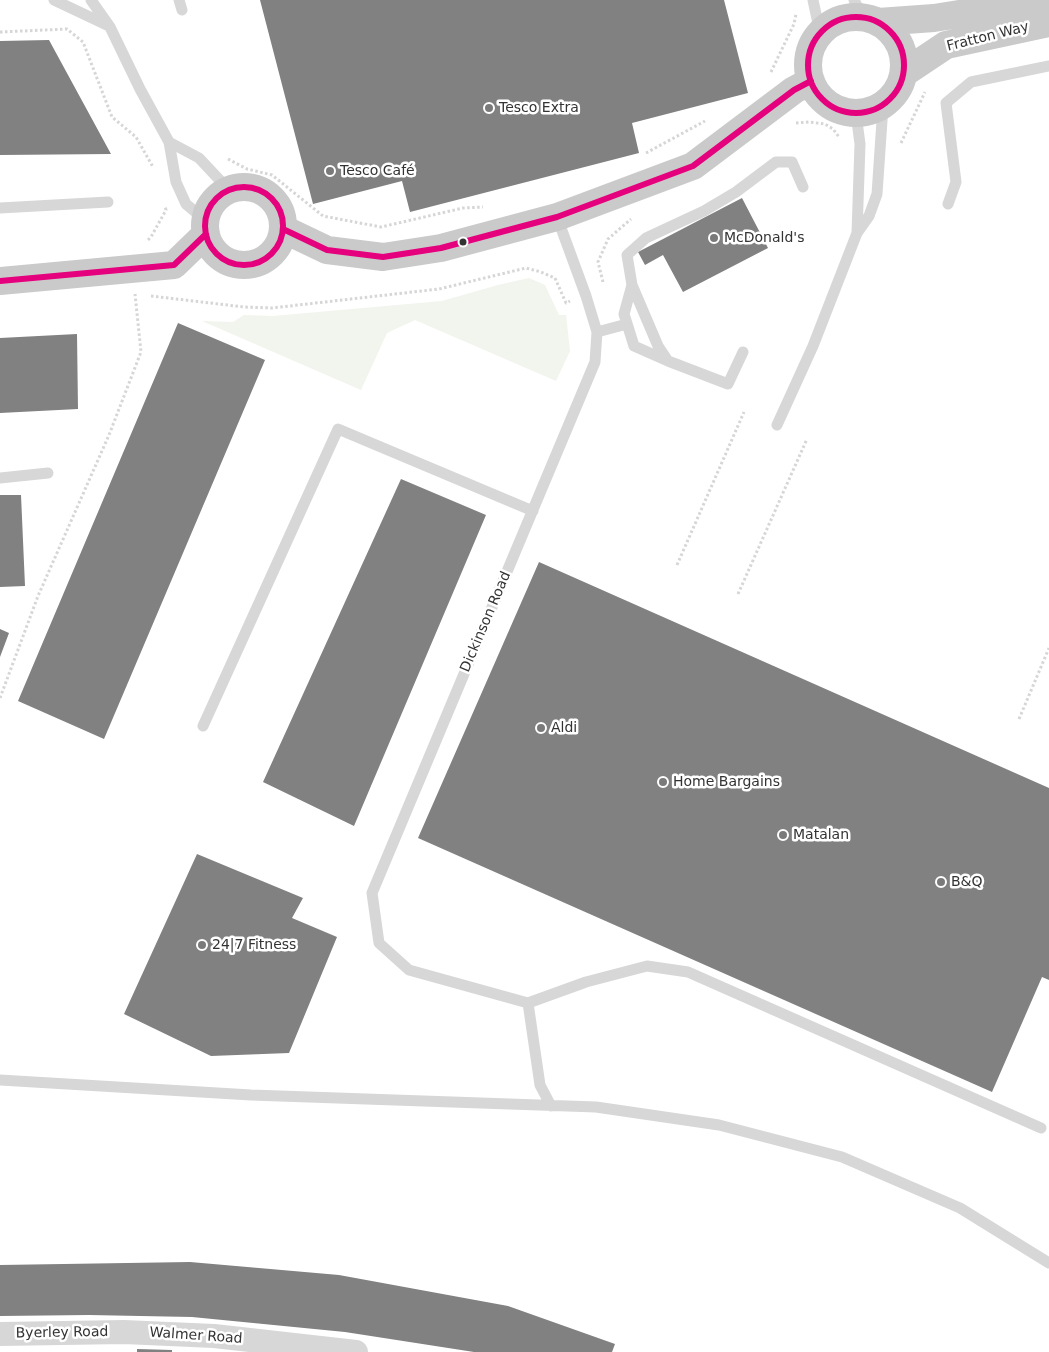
<!DOCTYPE html>
<html>
<head>
<meta charset="utf-8">
<style>
  body { margin:0 }
  canvas { display:block; background:#fff }
</style>
</head>
<body>
<canvas width="1049" height="1352"></canvas>
<script>
const context = document.querySelector('canvas').getContext('2d');
context.lineJoin = 'round';
function paint(path, color) { context.fillStyle = color; context.fill(path, 'evenodd'); }
const poly = rows => new Path2D(rows.map(r => 'M' + r).join(''));
function stroke(path, color, width, dash) { context.strokeStyle = color; context.lineWidth = width; context.lineCap = dash ? 'butt' : 'round'; context.setLineDash(dash || []); context.stroke(path); }
function drawText(font, color, halo, rows, align = 'center') {
  context.font = font + ' "DejaVu Sans",sans-serif'; context.lineWidth = 5; context.setLineDash([]); context.textBaseline = 'middle'; context.strokeStyle = halo; context.fillStyle = color; for (const [text, x, y, turn = 0] of rows) {
    context.save(); context.translate(x, y); context.rotate((+turn || 0) * Math.PI / 180); context.textAlign = isNaN(turn) ? turn : align; if (halo) context.strokeText(text, 0, 0); context.fillText(text, 0, 0); context.restore();
  }
}
const green = poly([
  [529,278,545,285,559,315,566,315,570,351,556,381,415,320,387,333,361,390,202,321,233,322,244,315,273,316,442,301,498,285]
]);
const building = poly([
  [260,0,724,0,748,93,632,123,639,153,410,212,402,181,313,204],
  [49,40,111,154,0,155,0,41],
  [742,198,768,248,683,292,663,255,645,265,638,252],
  [178,323,265,360,104,739,18,701],
  [77,334,78,409,0,413,0,338],
  [401,479,486,515,354,826,263,782],
  [0,495,21,495,25,586,0,587],
  [539,562,1049,788,1049,980,1042,977,992,1092,418,838],
  [0,629,9,633,0,657],
  [197,854,303,898,292,918,337,937,289,1053,211,1056,124,1014],
  [190,1262,339,1275,508,1306,615,1344,612,1352,474,1352,345,1332,192,1317,89,1315,0,1316,0,1265],
  [137,1349,172,1350,172,1352,137,1352]
]);
const path = poly([
  [0,32,67,29,83,42,112,117,136,137,153,167],
  [771,72,794,24,796,14],
  [796,123,809,122,825,124,833,129,839,137],
  [901,143,925,92],
  [646,153,705,121],
  [228,159,247,169,272,175,323,216,381,227,463,208,483,207],
  [148,240,151,237,166,210,165,206],
  [603,282,598,262,608,239,631,219],
  [151,296,244,307,272,308,439,289,526,268,541,272,555,278,566,303,570,301],
  [677,565,744,412],
  [738,594,807,439],
  [0,698,38,596,109,435,141,352,135,294],
  [1019,719,1049,648]
]);
const service = poly([
  [54,0,109,26],
  [91,0,110,27,140,89,169,142,176,182,186,204,205,220],
  [179,0,182,10],
  [813,0,820,33],
  [854,0,863,17],
  [856,114,860,144,857,233],
  [169,142,199,158,229,190],
  [948,204,956,182,946,103,971,82,1049,66],
  [0,208,108,202],
  [557,217,586,296,597,332,595,362,372,893,379,943,409,970,528,1003,586,982,647,966,688,972,1041,1128],
  [632,285,624,314,634,346,668,361],
  [597,332,627,324],
  [743,352,728,384,668,361,658,346,632,285,627,255,646,238,704,211,736,192,776,162,792,162,803,187],
  [777,425,813,346,857,233,869,216,877,194,883,106],
  [0,478,48,473],
  [203,726,338,429,533,511],
  [528,1003,540,1085,551,1106],
  [0,1080,251,1095,596,1107,719,1125,842,1157,960,1208,1049,1263]
]);
const minor = poly([
  [0,1334,124,1332,214,1336,356,1352]
]);
const primary = poly([
  '808 65a48 48 0 1 1 96 0a48 48 0 1 1-96 0Z',
  [878,22,934,18,1048,0],
  [904,73,946,45,1049,23],
  '205 226a39 39 0 1 1 78 0a39 39 0 1 1-78 0Z',
  [283,229,327,250,383,257,441,248,557,217,693,166,794,90,811,81],
  [0,281,174,265,206,234]
]);
const bus1 = poly([
  '808 65a48 48 0 1 1 96 0a48 48 0 1 1-96 0Z',
  '205 226a39 39 0 1 1 78 0a39 39 0 1 1-78 0Z',
  [283,229,327,250,383,257,441,248,557,217,693,166,794,90,811,81],
  [0,281,174,265,206,234]
]);
const markers = [
  [489,108,5,"#7a7a7a"],
  [330,171,5,"#7a7a7a"],
  [714,238,5,"#7a7a7a"],
  [463,242,4.5,"#333"],
  [541,728,5,"#7a7a7a"],
  [663,782,5,"#7a7a7a"],
  [783,835,5,"#7a7a7a"],
  [941,882,5,"#7a7a7a"],
  [202,945,5,"#7a7a7a"]
];
const streetNames = [
  ["Fratton Way",988,37,-14],
  ["Dickinson Road",486,622,-67],
  ["Byerley Road",62,1333,-1],
  ["Walmer Road",196,1336,4]
];
const poiNames = [
  ["Tesco Extra",499,108],
  ["Tesco Café",340,171],
  ["McDonald's",724,238],
  ["Aldi",551,728],
  ["Home Bargains",673,782],
  ["Matalan",793,835],
  ["B&Q",951,882],
  ["24|7 Fitness",212,945]
];
paint(green, '#f1f5ed');
paint(building, '#818181');
stroke(path, '#d6d6d6', 3, [2.5, 2.5]);
stroke(service, '#d7d7d7', 11);
stroke(minor, '#d7d7d7', 24);
stroke(primary, '#cacaca', 28);
stroke(bus1, '#e5007d', 6);
for (const [x, y, r, color] of markers) { const dot = new Path2D(); dot.arc(x, y, r, 0, 2 * Math.PI); context.fillStyle = color; context.fill(dot); stroke(dot, '#fff', 2); }
drawText('14px', '#333', '#fff', streetNames);
drawText('14px', '#333', '#fff', poiNames, 'left');
</script>
</body>
</html>
